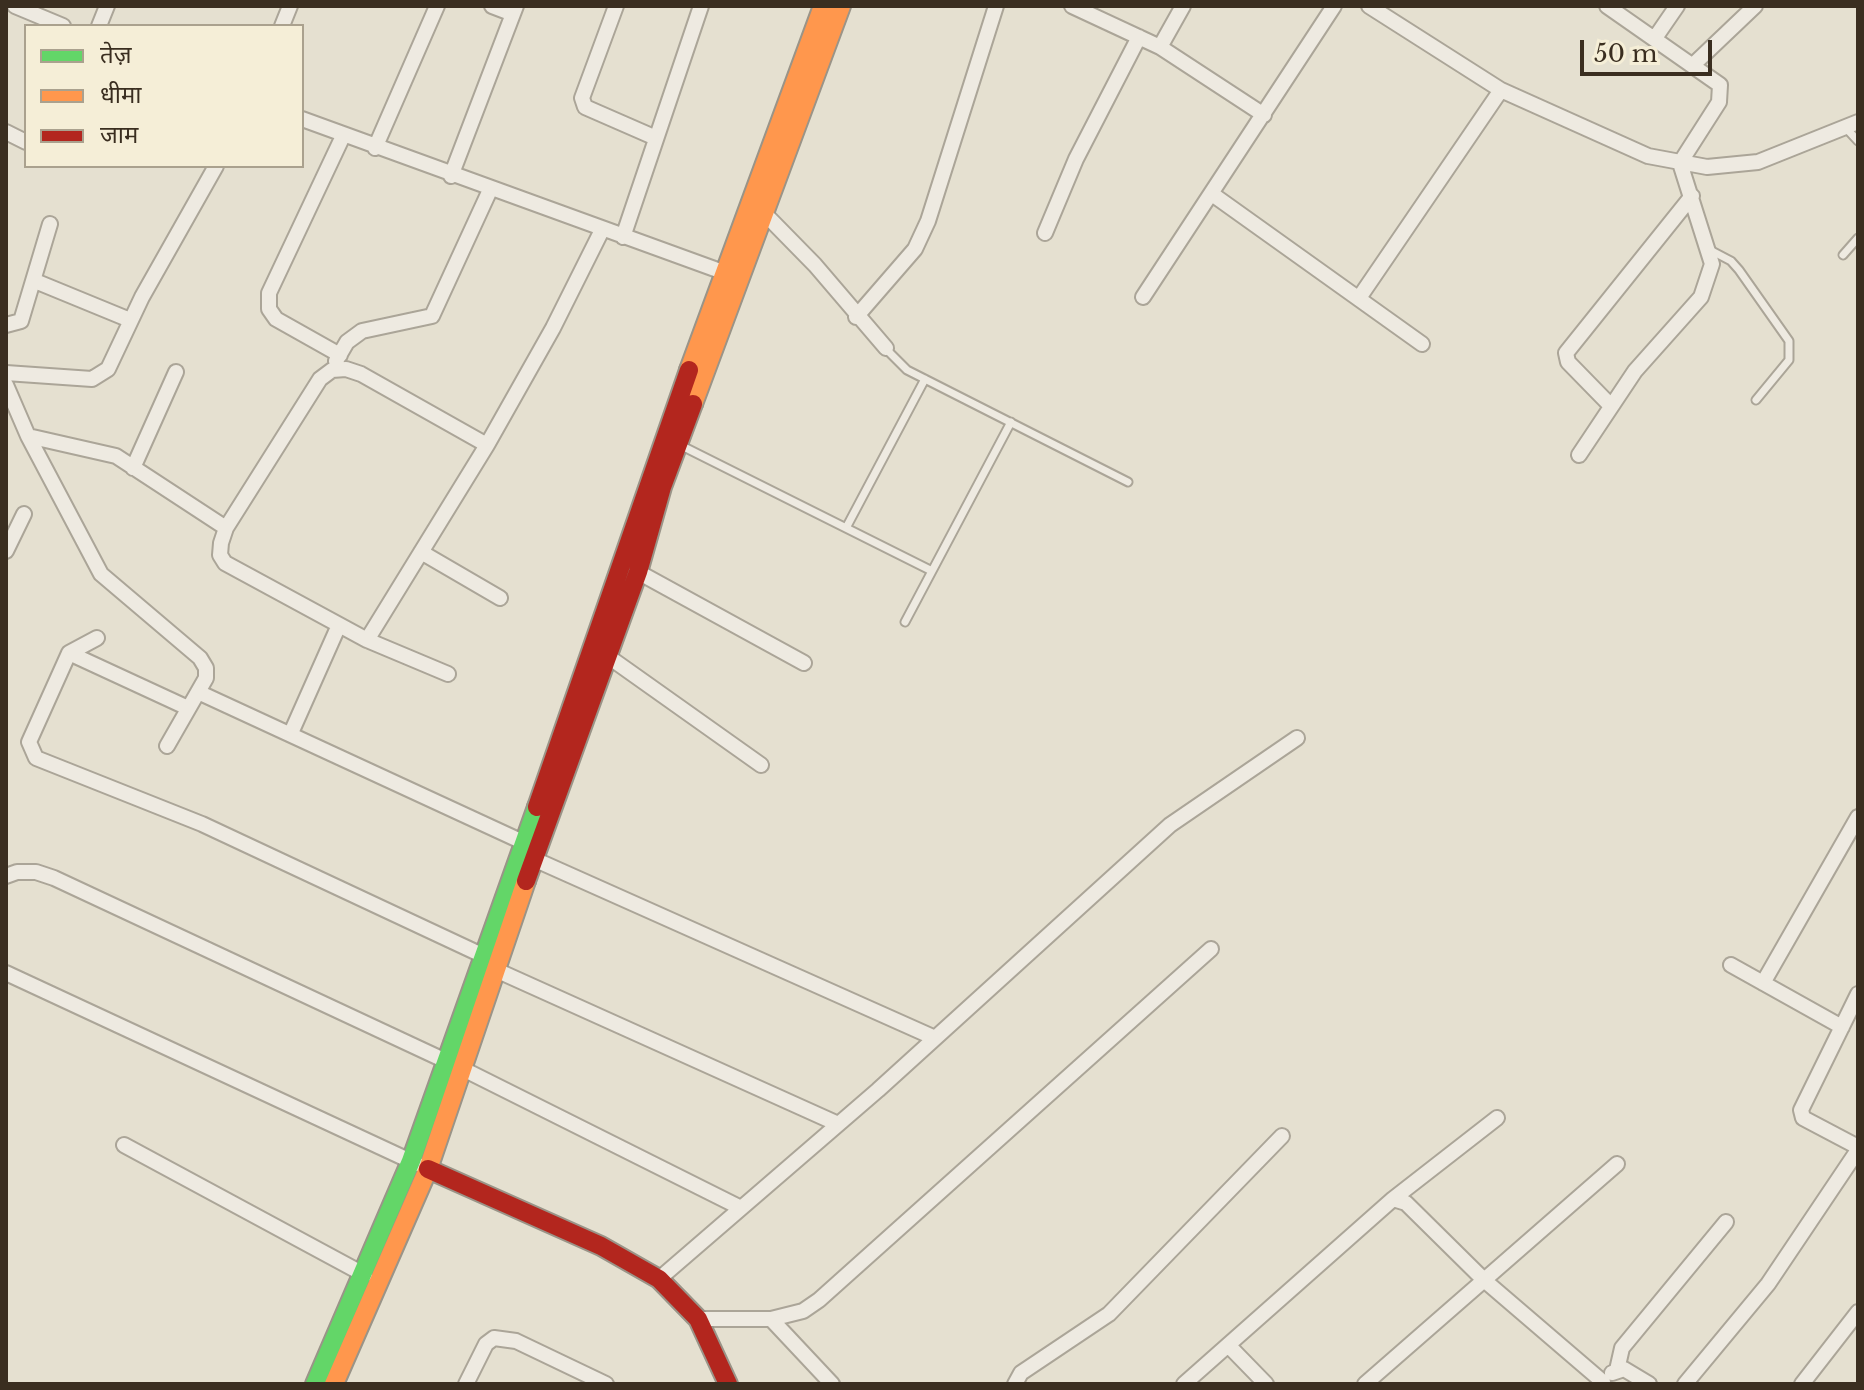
<!DOCTYPE html>
<html>
<head>
<meta charset="utf-8">
<style>
  body { margin:0 }
  #map { position:relative; width:1864px; height:1390px; overflow:hidden; background:#e5e0d0; font-family:"Libre Baskerville","Noto Sans Devanagari",serif }
  canvas { display:block }
  .frame { position:absolute; inset:0; border:8px solid #3a2e20; pointer-events:none }
  .legend { position:absolute; left:24px; top:24px; width:280px; height:144px; box-sizing:border-box; background:#f5eed7; border:2px solid #aaa18e; margin:0; padding:10px 14px; list-style:none; font-size:24px; color:#3a2e20 }
  .legend li { display:flex; align-items:center; gap:16px; height:40px }
  .legend b { width:40px; border:2px solid #aaa18e }
  .scale { position:absolute; left:1580px; top:40px; width:132px; height:36px; box-sizing:border-box; border:4px solid #3a2e20; border-top:0; padding-left:10px; font-size:24px; line-height:28px; white-space:nowrap; color:#3a2e20; -webkit-text-stroke:6px #f5eed7; paint-order:stroke }
</style>
</head>
<body>
<div id="map">
<canvas width="1864" height="1390"></canvas>
<div class="frame"></div>
<ul class="legend">
<li><b style="height:10px;background:#63d668"></b>तेज़</li>
<li><b style="height:10px;background:#ff974d"></b>धीमा</li>
<li><b style="height:10px;background:#b3261e"></b>जाम</li>
</ul>
<div class="scale">50 m</div>
</div>
<script>
const context = document.querySelector('canvas').getContext('2d');
context.lineJoin = 'round';
const poly = rows => new Path2D(rows.map(r => 'M' + r).join(''));
function stroke(path, color, width, dash) { context.strokeStyle = color; context.lineWidth = width; context.lineCap = dash ? 'butt' : 'round'; context.setLineDash(dash || []); context.stroke(path); }
const lane = poly([
  [1845,127,1858,141],
  [1710,250,1731,261,1739,270,1789,341,1789,360,1756,400],
  [1843,255,1858,238],
  [886,349,907,370,1128,482],
  [680,445,932,571],
  [846,528,925,379],
  [905,622,1011,422]
]);
const street = poly([
  [15,6,63,26],
  [492,6,513,14],
  [616,6,582,98,585,107,656,138],
  [1072,6,1160,47,1264,115],
  [99,26,107,6],
  [282,26,290,6],
  [1655,38,1677,6],
  [1160,47,1183,6],
  [1693,65,1755,6],
  [1501,90,1648,156,1707,167,1758,162,1858,122],
  [302,119,734,276],
  [6,132,26,142],
  [375,148,437,6],
  [451,176,516,6],
  [1212,194,1422,344],
  [764,213,815,265,886,348],
  [1045,233,1076,159,1139,37],
  [623,237,701,6],
  [35,281,130,320],
  [1143,297,1334,6],
  [1359,298,1501,90,1369,6],
  [856,317,915,249,928,221,996,6],
  [6,325,21,321,50,224],
  [340,355,276,319,269,309,269,293,343,136],
  [336,361,347,342,362,331,432,316,490,190],
  [6,373,92,379,108,369,142,297,216,166],
  [6,385,28,436,101,574,200,658,206,668,206,678,167,746],
  [1611,406,1568,362,1566,353,1692,196],
  [28,436,116,456,226,528],
  [1579,455,1635,371,1701,297,1712,264,1680,163,1719,102,1720,85,1607,6],
  [133,468,176,372],
  [6,551,24,514],
  [421,552,500,598],
  [638,572,804,663],
  [97,638,69,653,29,742,36,758,202,824,484,956],
  [367,640,487,445,553,328,602,230],
  [69,653,188,708],
  [606,655,761,765],
  [448,674,367,640,225,563,220,555,221,543,226,528,320,379,332,370,346,369,361,374,487,445],
  [198,692,525,843,536,860,935,1038],
  [291,733,339,625],
  [6,876,17,872,36,872,54,878,463,1069,741,1208],
  [1731,965,1842,1027],
  [496,970,838,1124],
  [6,973,417,1164],
  [1763,983,1858,817],
  [1858,994,1801,1110,1803,1118,1858,1147],
  [124,1145,365,1275],
  [1393,1199,1497,1118],
  [659,1279,878,1090,1170,825,1297,738],
  [698,1319,771,1319,803,1311,819,1300,1211,949],
  [771,1319,832,1384],
  [1228,1345,1266,1384],
  [1617,1370,1622,1348,1726,1222],
  [1612,1373,1624,1369,1649,1384],
  [466,1384,486,1344,494,1338,516,1341,606,1384],
  [1015,1384,1021,1373,1109,1314,1282,1136],
  [1184,1384,1393,1199,1406,1203,1484,1280,1603,1382],
  [1365,1384,1617,1164],
  [1685,1384,1768,1284,1858,1150],
  [1802,1384,1858,1312]
]);
const fast = poly([
  [315,1384,411,1161,537,807]
]);
const slow = poly([
  [689,370,823,6],
  [693,404,841,6],
  [334,1384,428,1169,526,881]
]);
const jam = poly([
  [537,807,689,370],
  [526,881,638,572,662,487,693,404],
  [428,1169,601,1246,659,1279,698,1319,728,1384]
]);
stroke(lane, '#aba598', 11);
stroke(street, '#aba598', 18);
stroke(fast, '#9a9488', 22);
stroke(slow, '#9a9488', 22);
stroke(jam, '#9a9488', 22);
stroke(lane, '#eeeae1', 7);
stroke(street, '#eeeae1', 14);
stroke(fast, '#63d668', 18);
stroke(slow, '#ff974d', 18);
stroke(jam, '#b3261e', 18);
</script>
</body>
</html>
